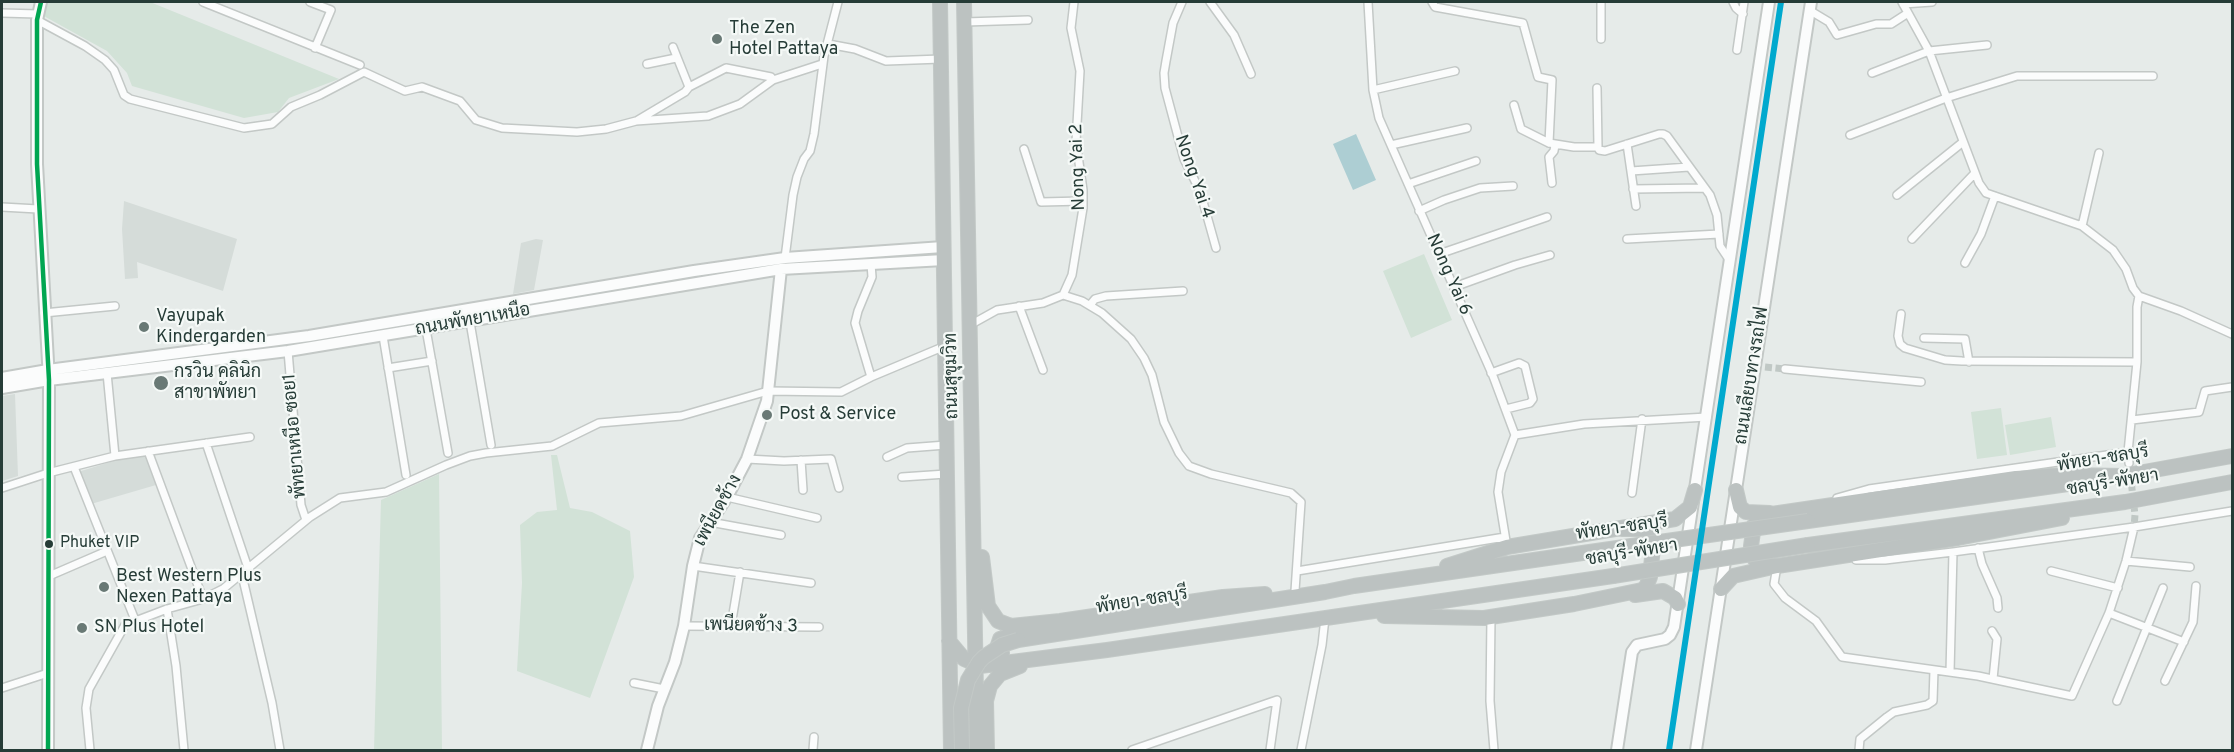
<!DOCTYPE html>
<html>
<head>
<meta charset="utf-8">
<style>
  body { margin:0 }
  #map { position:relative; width:2234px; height:752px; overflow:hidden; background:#e6ebe9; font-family:Overpass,sans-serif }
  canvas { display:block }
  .frame { position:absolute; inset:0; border:3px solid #263c37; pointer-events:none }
</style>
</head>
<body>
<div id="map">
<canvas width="2234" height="752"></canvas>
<div class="frame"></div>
</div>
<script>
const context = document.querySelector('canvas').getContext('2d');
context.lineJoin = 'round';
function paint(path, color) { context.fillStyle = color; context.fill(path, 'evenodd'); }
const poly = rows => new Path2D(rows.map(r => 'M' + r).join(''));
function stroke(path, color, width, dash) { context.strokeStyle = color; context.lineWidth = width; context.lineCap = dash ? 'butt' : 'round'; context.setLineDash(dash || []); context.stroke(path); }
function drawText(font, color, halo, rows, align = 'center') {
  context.font = font + ' Overpass,Sarabun,sans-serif'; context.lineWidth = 4.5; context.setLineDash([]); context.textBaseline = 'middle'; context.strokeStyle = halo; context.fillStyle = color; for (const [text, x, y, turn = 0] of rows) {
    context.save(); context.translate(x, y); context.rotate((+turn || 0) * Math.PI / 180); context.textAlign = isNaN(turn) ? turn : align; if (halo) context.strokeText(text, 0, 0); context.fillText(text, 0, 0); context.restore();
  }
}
const built = poly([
  [124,201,237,239,223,291,137,262,138,278,125,279,122,229],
  [536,239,543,240,534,290,513,294,521,243],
  [15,394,18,476,2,481,2,396],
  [147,456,156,485,91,504,78,472,120,459]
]);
const green = poly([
  [45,2,150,2,339,79,289,98,278,112,244,118,132,86,127,73,107,51,42,15],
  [1424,254,1452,320,1411,338,1383,271],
  [2001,408,2007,455,1977,459,1971,412],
  [2051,417,2056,447,2010,455,2005,425],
  [551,455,557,455,570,508,592,512,630,531,634,577,590,698,517,671,522,583,520,525,537,512,557,510],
  [439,474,442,750,374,750,381,500]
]);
const water = poly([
  [1356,134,1376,180,1353,190,1333,144]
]);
const streetTunnel = poly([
  [1765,367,1785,369],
  [2129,463,2135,515,2134,527]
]);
const street = poly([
  [203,2,360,65],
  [310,2,331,10,315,48],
  [1182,2,1173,23,1166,61,1164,73,1165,88,1184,159,1200,191,1216,248],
  [1210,2,1234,35,1251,74],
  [1368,2,1373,90,1379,118,1493,376,1515,435,1501,472,1498,492,1507,547],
  [1432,2,1435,7,1523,23,1538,77,1552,80,1549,143,1574,147,1598,147,1599,150,1605,151,1659,134,1663,134,1667,136,1710,195,1717,215,1720,246,1730,261],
  [1601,2,1601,39],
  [1733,2,1736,8,1743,14],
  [1902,2,1929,51,1979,183,1986,193,2082,226,2113,250,2126,269,2133,288,2139,296,2181,311,2232,334],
  [1903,4,1932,2],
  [1809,10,1829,22,1837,35,1876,24,1891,24,1908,13],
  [2,13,38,14],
  [37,20,85,46,105,60,114,70,124,95,130,99,244,128,272,124,291,107,320,95,364,72,405,91,422,87,460,101,476,120,502,128,577,132,606,129,636,121,708,116,740,104,773,80,822,64],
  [965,22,1028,20],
  [828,44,855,49,886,61,941,59],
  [673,47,689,87,726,68,771,77,773,80],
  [1737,50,1744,2],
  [647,64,676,58],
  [1872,73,1929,51,1987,45],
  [1597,88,1598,147],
  [1373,90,1455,71],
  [1514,105,1521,129,1549,143],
  [638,120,685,92,689,87],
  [1850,135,1946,98,2017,76,2153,76],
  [1627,144,1636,206],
  [1391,145,1467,128],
  [1024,149,1041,202,1083,201],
  [1631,171,1689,167],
  [1552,183,1549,157,1554,151,1555,145],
  [1408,184,1476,161],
  [1633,189,1704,188],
  [1897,195,1963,142],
  [2,207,38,209],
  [1419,211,1444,200,1480,188,1513,186],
  [2082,226,2099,153],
  [1627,239,1719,234],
  [1912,239,1975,173],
  [1439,254,1547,217],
  [785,258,793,195,797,177,804,159,810,151,814,134,824,56,838,2],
  [1965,263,1981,234,1995,196],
  [1454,287,1515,265,1550,255],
  [1063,295,1072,275,1083,208,1083,190,1076,142,1080,71,1071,28,1074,2],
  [1090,305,1095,299,1106,296,1183,291],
  [1019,306,1043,370],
  [44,313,115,306],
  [1901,314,1898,336,1900,344,1905,348,1945,360,1962,361,2137,362],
  [470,322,491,445],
  [970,325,997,310,1043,303,1063,295,1082,301,1102,313,1131,339,1144,358,1152,375,1164,422,1179,453,1189,466,1211,474,1291,493,1301,502,1295,591],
  [426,329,448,453],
  [383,336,406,475],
  [1924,338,1965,339,1969,362],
  [288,351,301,505,306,520],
  [388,368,432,361],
  [1785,369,1921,382],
  [107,373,115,456],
  [1491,373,1519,363,1525,366,1533,399,1530,403,1506,409],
  [871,377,855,323,858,311,872,277,871,264],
  [2132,420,2199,412,2205,391,2232,387],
  [1515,435,1584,424,1707,417],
  [206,443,248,568],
  [148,451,203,599],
  [887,457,907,448,946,445],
  [747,459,784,461,831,459,839,488],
  [801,460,803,490],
  [2129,463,2128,452,2137,362,2137,307,2139,296],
  [74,467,135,620],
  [902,477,946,474],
  [2,488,48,473,115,456,250,437],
  [1632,493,1642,419],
  [727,497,817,518],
  [1837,498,1869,489,2128,452],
  [710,522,781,535],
  [1978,548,1982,564,1997,598,1998,608],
  [1856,560,1885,560,1953,552,2134,527,2232,511],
  [2126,561,2190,567],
  [693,566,811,583],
  [1777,566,1774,584,1785,598,1816,621,1842,657,1978,676,2072,696,2109,613,2126,561,2134,527],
  [1297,571,1505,537],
  [2051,571,2118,588],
  [242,575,272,703,280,750],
  [49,576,107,551],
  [167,609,176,666,184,750],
  [2109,613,2184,642],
  [1491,617,1490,701,1494,750],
  [684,626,819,627],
  [731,626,740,572],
  [1992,631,1997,639,1993,679],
  [1950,672,1953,552],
  [2165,681,2193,622,2196,586],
  [634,683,664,689],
  [2,688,48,673],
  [2117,701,2163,588],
  [90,750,86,708,89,689,125,625,167,609,203,599,223,589,310,517,340,498,386,492,446,465,470,456,486,453,552,446,599,423,681,416,768,391,841,392,871,377,945,346],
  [813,750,814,737],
  [1132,750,1277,700,1270,750],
  [1301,750,1322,645,1325,618],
  [1859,750,1860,739,1887,717,1894,712,1927,705,1933,701,1934,670]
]);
const secondary = poly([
  [41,2,37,20,37,164,49,380,48,750],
  [2,378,48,370,309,336,694,271,785,258,943,247],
  [2,388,49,380,288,351,781,269,944,260],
  [647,750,658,706,675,662,684,626,693,566,700,538,727,497,747,459,767,401,781,269],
  [1617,750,1632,652,1637,645,1665,639,1670,635,1674,627,1769,2],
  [1696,750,1811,2]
]);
const highway = poly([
  [940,2,951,750],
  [964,2,977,750],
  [2116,477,2232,456],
  [1736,490,1740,507,1746,512,1770,513],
  [1808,521,2082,482],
  [1808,545,2125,502,2232,482],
  [982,557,988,606,998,621,1011,626,1060,621,1223,597,1265,594],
  [1447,566,1507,547,1675,519,1690,507,1695,490],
  [1777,566,1758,564,1752,555,1751,546,1754,525,1760,518,1765,515,2016,478,2066,475,2124,476],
  [1721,589,1733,576,1777,566,1958,538,2062,518],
  [1635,595,1663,591,1675,598,1678,604],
  [1384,616,1484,618,1574,604,1642,590,1646,587,1650,577,1654,538,1652,534,1645,529,1622,529],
  [1018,640,1325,592,1354,586,1624,547],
  [949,641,964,659,980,666,1107,650,1613,576],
  [1002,653,998,645,1000,639,1026,631],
  [987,750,986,701,990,686,1000,674,1020,666]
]);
const highwayBridge = poly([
  [1624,547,1808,521],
  [1613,576,1808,545],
  [962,750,961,708,968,680,979,662,984,657,1002,645,1018,640]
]);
const bus1 = poly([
  [41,2,37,20,37,164,49,380,48,750]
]);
const rail1 = poly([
  [1669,750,1781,2]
]);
const markers = [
  [717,39,6,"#697975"],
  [144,327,6,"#697975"],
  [161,383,8,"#697975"],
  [767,415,6,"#697975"],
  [49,544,5,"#263c37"],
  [104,587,6,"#697975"],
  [82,628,6,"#697975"]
];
const busNames = [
  ["Phuket VIP",60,544]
];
const poiNames = [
  ["The Zen",729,29],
  ["Hotel Pattaya",729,50],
  ["Vayupak",156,317],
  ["Kindergarden",156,338],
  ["กรวิน คลินิก",174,373],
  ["สาขาพัทยา",174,394],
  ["Post & Service",779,415],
  ["Best Western Plus",116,577],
  ["Nexen Pattaya",116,598],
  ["SN Plus Hotel",94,628]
];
const streetNames = [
  ["Nong Yai 2",1079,167,-92],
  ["Nong Yai 4",1193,177,71],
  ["Nong Yai 6",1448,275,66],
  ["ถนนพัทยาเหนือ",473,321,-10],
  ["ถนนสุขุมวิท",953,376,-91],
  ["ถนนเลียบทางรถไฟ",1753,376,-81],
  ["พัทยาเหนือ ซอย1",296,436,-95],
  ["พัทยา-ชลบุรี",2103,460,-9],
  ["ชลบุรี-พัทยา",2113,484,-9],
  ["เพนียดช้าง",719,511,-61],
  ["พัทยา-ชลบุรี",1622,529,-8],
  ["ชลบุรี-พัทยา",1632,554,-9],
  ["พัทยา-ชลบุรี",1142,602,-9],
  ["เพนียดช้าง 3",751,627,1]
];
paint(built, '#d5dcd9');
paint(green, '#d2e2d7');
paint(water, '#adced3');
stroke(streetTunnel, '#c0c8c5', 7, [7, 3.5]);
stroke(street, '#c3c8c6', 10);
stroke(secondary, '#c3c8c6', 14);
stroke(highway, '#c3c9c7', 16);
stroke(street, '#fbfcfc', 7);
stroke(secondary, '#fbfcfc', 10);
stroke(highway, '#bcc2c1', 14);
stroke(highwayBridge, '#c3c9c7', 16, []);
stroke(highwayBridge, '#bcc2c1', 14);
stroke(bus1, '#00a651', 4.5);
stroke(rail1, '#00a9ce', 6);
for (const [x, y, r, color] of markers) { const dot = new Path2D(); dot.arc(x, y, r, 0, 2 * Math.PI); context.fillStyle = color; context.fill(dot); stroke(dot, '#f5f9f7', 2); }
drawText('16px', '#263c37', '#f5f9f7', busNames, 'left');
drawText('18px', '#263c37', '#f5f9f7', poiNames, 'left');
drawText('18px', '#263c37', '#f5f9f7', streetNames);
</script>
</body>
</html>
